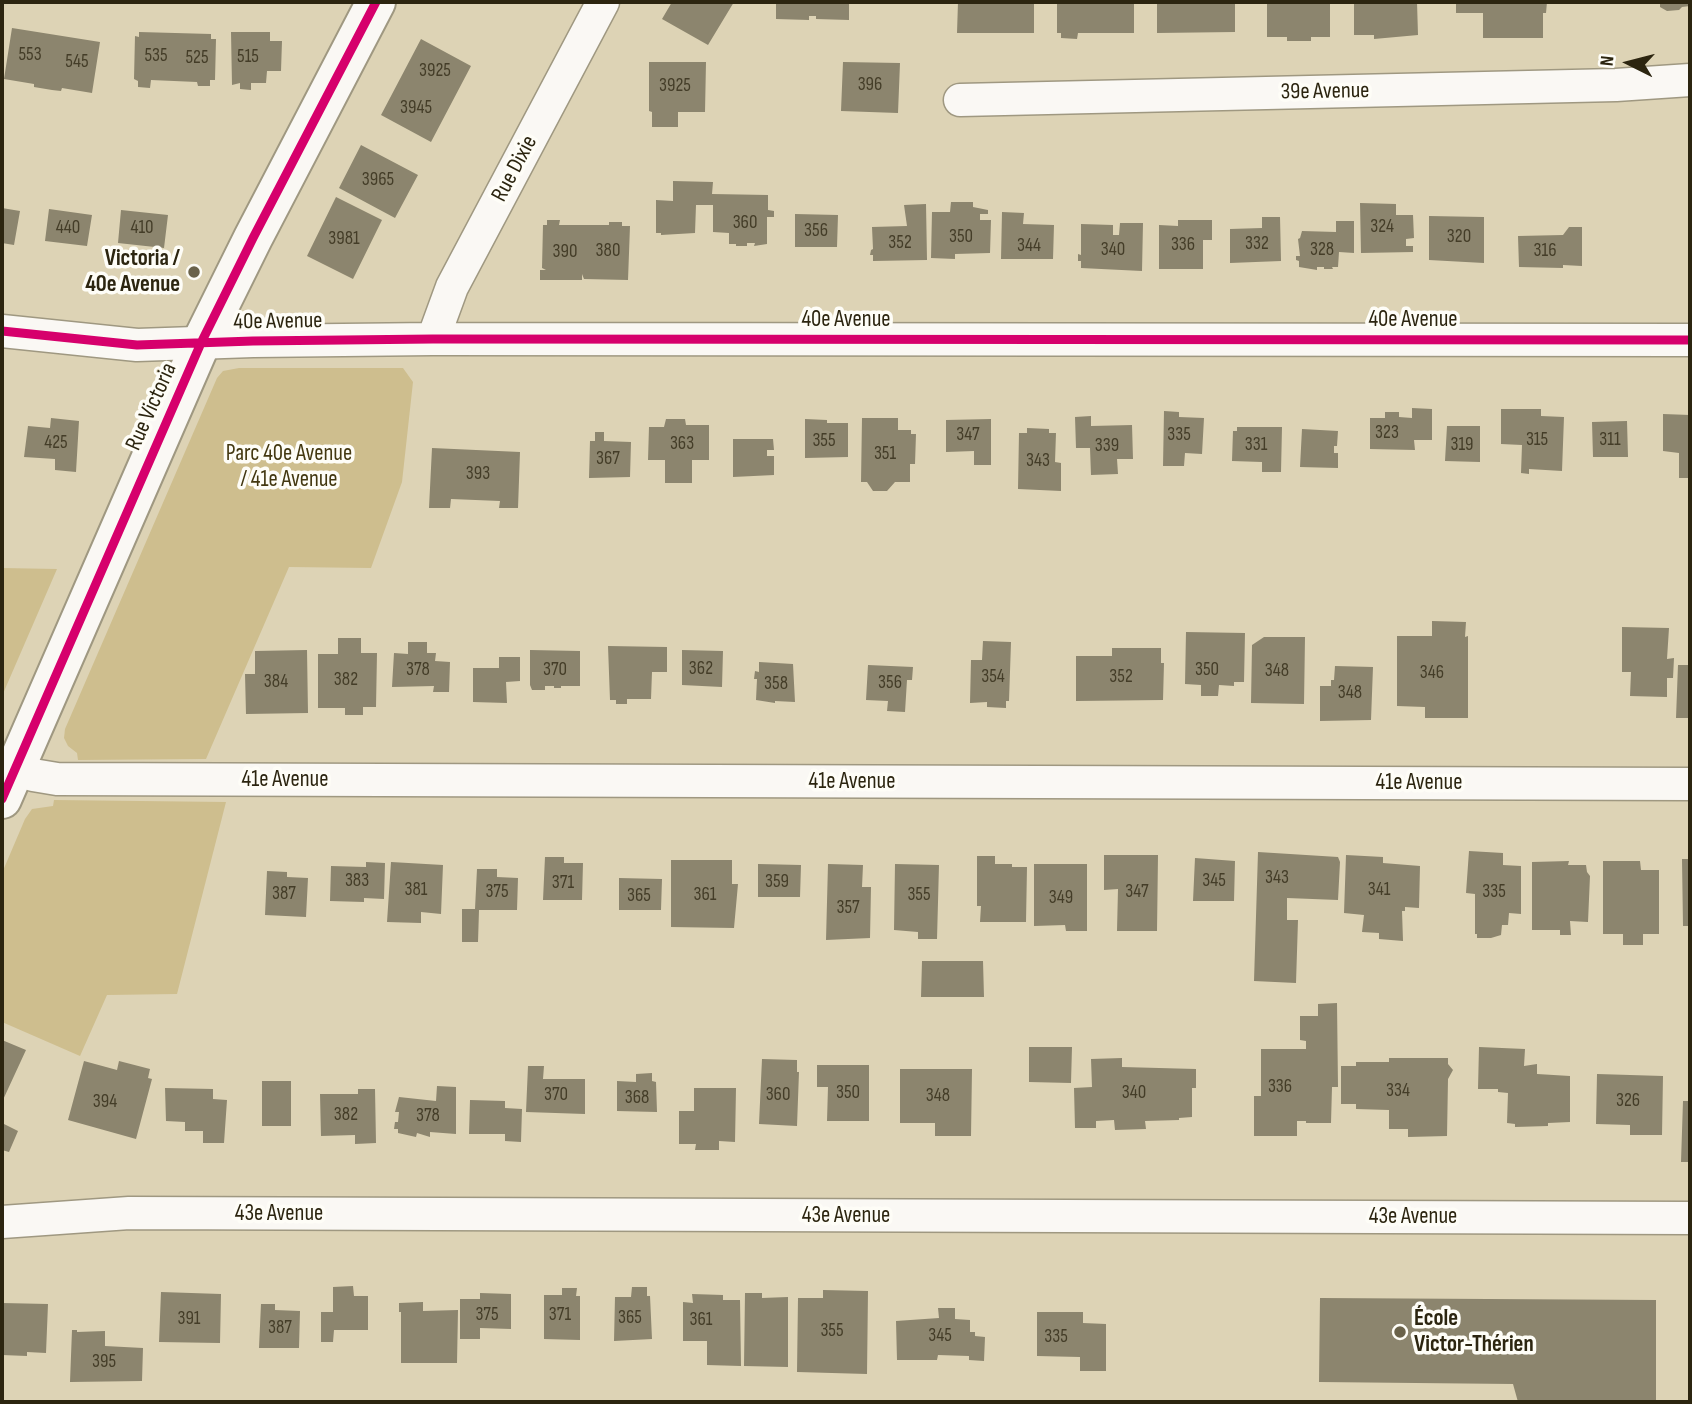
<!DOCTYPE html>
<html>
<head>
<meta charset="utf-8">
<style>
  body { margin:0 }
  #map { position:relative; width:1692px; height:1404px; overflow:hidden; background:#ddd3b5; font-family:"Sofia Sans Condensed",sans-serif }
  canvas { display:block }
  .frame { position:absolute; inset:0; border:4px solid #2c2510; pointer-events:none }
  .north { position:absolute; left:1594px; top:28px; width:70px; height:70px; -webkit-text-stroke:5px #fefdf7; paint-order:stroke; rotate:276deg; font-size:19px; font-weight:700; line-height:28px; text-align:center; color:#2c2510 }
  .north::after { content:''; display:block; margin:auto; width:24px; height:32px; background:#2c2510; clip-path:polygon(50% 0,100% 100%,50% 72%,0 100%) }
</style>
</head>
<body>
<div id="map">
<canvas width="1692" height="1404"></canvas>
<div class="frame"></div>
<div class="north">N</div>
</div>
<script>
const context = document.querySelector('canvas').getContext('2d');
context.lineJoin = 'round';
function paint(path, color) { context.fillStyle = color; context.fill(path, 'evenodd'); }
const poly = rows => new Path2D(rows.map(r => 'M' + r).join(''));
function stroke(path, color, width, dash) { context.strokeStyle = color; context.lineWidth = width; context.lineCap = dash ? 'butt' : 'round'; context.setLineDash(dash || []); context.stroke(path); }
function drawText(font, color, halo, rows, align = 'center') {
  context.font = font + ' "Sofia Sans Condensed",sans-serif'; context.lineWidth = 7; context.setLineDash([]); context.textBaseline = 'middle'; context.strokeStyle = halo; context.fillStyle = color; for (const [text, x, y, turn = 0] of rows) {
    context.save(); context.translate(x, y); context.rotate((+turn || 0) * Math.PI / 180); context.textAlign = isNaN(turn) ? turn : align; if (halo) context.strokeText(text, 0, 0); context.fillText(text, 0, 0); context.restore();
  }
}
const green = poly([
  [239,368,403,368,413,382,402,482,371,568,289,567,206,759,78,760,77,753,68,746,64,738,65,729,217,378,223,371],
  [2,568,57,569,2,696],
  [54,800,226,802,177,994,107,995,80,1056,2,1022,2,873,25,819,32,809,53,806]
]);
const building = poly([
  [672,2,734,2,708,45,662,19],
  [776,2,849,2,849,20,816,19,816,16,809,16,809,20,776,19],
  [958,2,1034,2,1034,33,957,33],
  [1057,2,1134,2,1134,33,1078,33,1077,39,1061,38,1061,33,1057,33],
  [1157,2,1235,2,1235,32,1157,33],
  [1267,2,1330,2,1330,37,1311,37,1311,41,1287,41,1287,37,1267,37],
  [1354,2,1417,2,1418,35,1374,39,1374,35,1354,35],
  [1456,2,1547,2,1546,13,1543,13,1543,38,1483,38,1483,13,1456,13],
  [1660,2,1690,2,1690,6,1682,7,1679,10,1667,11,1660,7],
  [12,28,100,42,92,93,62,88,61,91,52,90,34,87,34,84,4,79],
  [139,32,211,34,211,39,216,39,215,80,210,80,210,86,198,86,197,82,151,80,150,88,138,87,138,81,134,79,135,36,139,37],
  [231,32,270,32,270,41,282,41,281,71,267,71,266,83,251,83,251,90,240,89,240,83,232,85],
  [421,39,471,66,431,142,381,115],
  [649,62,706,62,705,112,678,112,678,127,652,127,652,112,649,111],
  [843,62,900,63,898,113,841,111],
  [361,145,418,175,395,218,339,188],
  [673,181,713,182,712,194,768,195,768,210,774,211,774,217,767,217,767,244,754,246,755,243,747,243,747,246,736,246,736,244,729,244,729,233,713,232,713,205,696,205,695,233,661,235,661,233,656,233,656,200,673,201],
  [336,197,382,220,353,279,307,256],
  [951,202,973,202,973,207,988,210,988,214,980,214,980,220,991,220,990,253,955,254,955,259,931,258,932,212,950,212],
  [1360,203,1396,204,1396,215,1413,215,1414,238,1406,239,1406,246,1413,246,1413,252,1361,253],
  [926,204,927,260,873,261,873,255,870,255,871,250,873,249,872,227,907,226,904,205],
  [2,208,20,211,14,245,2,243],
  [49,209,92,215,87,246,45,241],
  [121,210,168,215,164,248,118,243],
  [1002,212,1024,213,1023,224,1054,225,1053,259,1001,259],
  [795,214,838,215,837,247,795,247],
  [1429,216,1484,217,1484,263,1429,260],
  [1262,217,1280,217,1281,261,1230,263,1230,229,1262,228],
  [547,220,560,220,559,225,609,225,609,222,622,222,622,226,630,226,628,280,584,279,582,274,582,280,540,280,540,270,546,270,542,268,543,225,547,225],
  [1178,220,1212,220,1212,240,1203,240,1203,269,1159,269,1159,225,1178,226],
  [1336,221,1354,221,1354,253,1339,252,1338,267,1332,267,1333,269,1324,269,1324,267,1317,267,1317,270,1299,267,1299,261,1296,260,1296,256,1300,256,1298,239,1300,238,1302,231,1336,232],
  [1120,223,1143,223,1142,271,1081,268,1081,261,1078,261,1078,254,1081,255,1081,224,1113,225,1113,235,1119,235],
  [1569,227,1582,227,1582,266,1563,265,1563,268,1519,267,1518,236,1563,235],
  [1412,408,1432,409,1432,440,1414,440,1415,450,1370,449,1370,418,1385,418,1385,412,1399,412,1399,417,1412,418],
  [1501,409,1541,409,1541,416,1564,417,1562,471,1529,469,1529,474,1521,473,1522,445,1501,444],
  [1164,411,1179,412,1179,417,1204,418,1202,454,1185,453,1184,466,1163,466],
  [1663,414,1690,415,1690,478,1679,478,1679,453,1663,451],
  [1091,416,1091,426,1132,425,1133,459,1117,459,1118,474,1091,475,1090,448,1076,448,1075,417],
  [51,418,79,421,76,472,55,470,55,459,24,457,28,426,50,428],
  [862,418,898,418,898,430,911,430,911,434,916,434,915,464,910,464,910,482,895,482,887,491,873,491,867,482,861,482],
  [666,419,685,419,686,425,709,425,709,460,692,460,692,483,665,483,665,460,648,460,649,427,664,427],
  [805,419,827,420,827,423,848,423,848,457,805,458],
  [991,419,991,465,974,465,974,451,946,452,946,420],
  [1627,421,1628,457,1593,457,1592,422],
  [1447,426,1480,426,1480,462,1445,461],
  [1237,427,1282,427,1281,472,1262,472,1262,462,1232,461,1233,431,1237,431],
  [1027,428,1049,429,1049,433,1056,433,1055,462,1061,463,1061,491,1018,489,1019,433,1027,433],
  [1302,429,1338,431,1337,446,1334,446,1334,453,1338,453,1338,468,1300,467],
  [595,432,604,432,604,441,631,442,630,477,589,478,590,441,595,441],
  [733,439,773,439,774,450,767,450,767,456,774,456,774,475,733,477],
  [432,448,520,452,518,508,499,508,500,501,451,499,450,508,429,508],
  [1432,621,1466,622,1465,637,1468,636,1468,718,1425,718,1425,707,1397,706,1397,636,1432,636],
  [1622,627,1669,628,1667,659,1674,658,1673,678,1667,678,1667,697,1630,696,1631,672,1622,672],
  [1186,632,1245,633,1244,682,1234,682,1234,686,1219,685,1218,696,1201,696,1201,685,1185,684],
  [1264,637,1305,637,1304,704,1251,703,1252,645],
  [338,638,361,638,361,653,377,653,376,707,363,707,363,715,345,715,345,708,318,708,318,654,338,654],
  [983,641,1011,642,1009,701,1006,701,1006,708,987,707,987,702,970,703,971,660,982,660],
  [408,642,427,642,427,653,436,653,435,661,450,662,449,692,433,692,434,686,392,687,394,653,408,654],
  [608,646,667,647,667,672,652,672,651,699,627,699,627,704,616,704,616,700,610,700],
  [1112,648,1161,648,1161,663,1164,663,1163,700,1076,701,1076,656,1112,656],
  [307,650,308,713,246,714,245,674,255,674,255,651],
  [530,650,580,651,580,686,561,686,561,688,554,688,554,686,545,686,545,690,532,690,530,685],
  [682,650,723,651,722,687,682,685],
  [499,657,520,657,520,681,506,682,507,703,473,702,473,668,499,668],
  [759,662,793,664,795,702,775,701,775,703,756,700,757,679,754,679,755,671,759,672],
  [868,665,913,667,912,680,907,680,905,712,887,711,888,701,866,700],
  [1678,665,1690,665,1690,718,1676,718],
  [1335,666,1373,667,1371,720,1320,721,1320,686,1331,686,1331,680,1334,680],
  [1469,851,1503,853,1503,865,1521,866,1521,914,1509,913,1508,925,1502,925,1501,935,1491,938,1477,938,1477,934,1475,934,1475,894,1466,893],
  [1258,852,1338,857,1340,862,1338,900,1287,898,1287,920,1298,920,1296,983,1254,981],
  [1104,855,1158,855,1157,931,1117,931,1118,889,1104,890],
  [1346,855,1383,857,1383,863,1420,866,1419,908,1405,907,1405,911,1402,911,1403,941,1379,939,1379,933,1362,932,1364,915,1344,913],
  [977,856,995,856,995,864,1012,864,1012,867,1027,867,1026,922,980,922,981,906,977,906],
  [545,857,564,857,564,863,583,863,582,900,543,900],
  [1195,858,1235,861,1234,901,1193,901],
  [1682,859,1690,859,1690,926,1683,926],
  [671,860,732,860,732,884,738,884,734,928,671,927],
  [1569,861,1568,865,1586,865,1587,872,1590,876,1588,922,1570,921,1571,935,1560,935,1560,930,1532,930,1532,862],
  [1603,861,1640,861,1641,870,1659,870,1659,934,1643,934,1643,945,1623,945,1623,934,1603,934],
  [366,862,385,863,384,899,364,898,364,902,330,901,331,866,366,867],
  [391,862,443,865,441,914,421,912,421,923,387,922],
  [758,864,801,865,800,897,758,897],
  [828,864,863,865,862,887,871,887,870,938,826,940],
  [895,864,939,865,937,939,918,939,918,932,894,930],
  [1034,864,1087,864,1087,931,1066,931,1065,925,1034,926],
  [477,869,497,869,497,877,518,878,517,910,479,910,478,942,462,942,462,909,475,909],
  [267,871,287,872,287,877,308,878,306,917,265,915],
  [619,878,662,879,661,910,619,910],
  [922,961,983,961,984,997,921,997],
  [1337,1003,1338,1087,1332,1087,1331,1123,1306,1123,1306,1121,1297,1121,1297,1136,1254,1136,1254,1096,1261,1096,1261,1049,1306,1049,1306,1041,1300,1040,1300,1016,1318,1016,1318,1004],
  [2,1040,26,1050,2,1102],
  [1029,1047,1072,1047,1071,1083,1029,1082],
  [1479,1047,1525,1049,1524,1066,1537,1064,1537,1074,1570,1076,1570,1122,1548,1123,1548,1126,1515,1127,1515,1124,1507,1123,1508,1093,1498,1092,1498,1089,1478,1089],
  [1122,1058,1122,1067,1196,1069,1196,1088,1192,1088,1192,1117,1179,1118,1179,1120,1145,1121,1146,1129,1115,1130,1114,1120,1096,1121,1096,1128,1075,1128,1074,1088,1092,1087,1091,1059],
  [1389,1058,1448,1058,1448,1064,1453,1070,1448,1079,1447,1136,1408,1137,1408,1129,1389,1129,1389,1110,1356,1109,1356,1104,1341,1104,1341,1066,1356,1066,1356,1062,1389,1062],
  [762,1059,797,1060,797,1072,799,1072,797,1126,759,1124],
  [84,1061,117,1070,119,1061,150,1069,148,1078,152,1079,136,1139,68,1120],
  [817,1065,869,1065,869,1121,827,1121,828,1087,817,1087],
  [528,1066,544,1066,543,1079,585,1079,585,1114,526,1112],
  [900,1069,972,1069,971,1136,935,1136,935,1123,900,1123],
  [652,1073,652,1081,656,1082,657,1112,617,1111,617,1081,636,1082,636,1074],
  [1597,1074,1663,1076,1662,1135,1630,1135,1630,1125,1596,1124],
  [262,1081,291,1081,291,1126,262,1126],
  [437,1086,456,1087,456,1134,430,1132,430,1137,417,1133,416,1137,398,1133,398,1129,394,1129,395,1122,398,1122,399,1112,395,1112,399,1097,436,1101],
  [165,1088,213,1089,213,1099,227,1100,224,1143,203,1143,203,1131,185,1131,185,1122,166,1121],
  [694,1088,736,1088,735,1142,719,1141,719,1150,695,1150,696,1144,679,1144,679,1111,694,1111],
  [358,1089,375,1089,376,1143,355,1144,355,1135,321,1136,320,1094,358,1094],
  [470,1100,505,1101,505,1108,522,1109,521,1142,505,1141,505,1134,469,1134],
  [1683,1101,1690,1101,1690,1162,1681,1162],
  [2,1123,18,1131,9,1152,2,1150],
  [353,1286,354,1296,368,1296,368,1330,334,1330,333,1342,321,1342,321,1312,333,1312,333,1287],
  [632,1287,647,1287,647,1296,650,1296,652,1339,614,1341,615,1297,631,1297],
  [562,1288,577,1288,576,1296,580,1296,580,1340,544,1339,544,1295,562,1295],
  [823,1290,868,1291,867,1374,797,1372,798,1298,823,1298],
  [161,1292,221,1294,220,1343,159,1342],
  [480,1293,511,1294,511,1329,480,1328,480,1339,460,1339,460,1299,480,1299],
  [745,1293,762,1293,762,1298,788,1297,788,1367,744,1366],
  [692,1294,723,1295,723,1300,740,1300,741,1366,707,1365,707,1341,683,1341,683,1302,693,1303],
  [1320,1298,1656,1300,1656,1402,1518,1402,1513,1384,1319,1382],
  [423,1302,423,1311,458,1310,457,1363,401,1363,401,1312,399,1312,399,1303],
  [2,1303,48,1304,46,1353,27,1352,27,1356,2,1355],
  [261,1304,275,1304,275,1310,300,1311,299,1348,259,1348],
  [938,1308,955,1308,955,1319,970,1320,970,1332,975,1332,975,1336,985,1337,984,1361,969,1360,969,1356,938,1355,937,1360,897,1360,896,1321,939,1318],
  [1037,1312,1083,1312,1083,1323,1106,1324,1106,1371,1080,1371,1080,1357,1037,1356],
  [72,1330,77,1330,77,1332,105,1331,105,1346,143,1348,142,1381,70,1382]
]);
const street = poly([
  [960,100,1616,85,1690,80],
  [2,331,137,345,253,341,433,339,1690,340],
  [433,339,452,287,603,2],
  [16,767,33,775,57,779,1690,784],
  [2,1222,129,1213,1690,1218]
]);
const secondary = poly([
  [2,799,201,343,253,238,376,2]
]);
const cycleway = poly([
  [2,331,137,345,253,341,433,339,1690,340],
  [2,799,201,343,253,238,376,2]
]);
const markers = [
  [194,272,7,"#6a624a"],
  [1400,1332,7,"#6a624a"]
];
const numberNames = [
  ["553",30,55],
  ["535",156,56],
  ["515",248,57],
  ["525",197,58],
  ["545",77,62],
  ["3925",435,71],
  ["396",870,85],
  ["3925",675,86],
  ["3945",416,108],
  ["3965",378,180],
  ["360",745,223],
  ["324",1382,227],
  ["440",68,228],
  ["410",142,228],
  ["356",816,231],
  ["350",961,237],
  ["320",1459,237],
  ["3981",344,239],
  ["352",900,243],
  ["332",1257,244],
  ["336",1183,245],
  ["344",1029,246],
  ["340",1113,250],
  ["328",1322,250],
  ["380",608,251],
  ["316",1545,251],
  ["390",565,252],
  ["323",1387,433],
  ["347",968,435],
  ["335",1179,435],
  ["315",1537,440],
  ["311",1610,440],
  ["355",824,441],
  ["425",56,443],
  ["363",682,444],
  ["331",1256,445],
  ["319",1462,445],
  ["339",1107,446],
  ["351",885,454],
  ["367",608,459],
  ["343",1038,461],
  ["393",478,474],
  ["362",701,669],
  ["378",418,670],
  ["370",555,670],
  ["350",1207,670],
  ["348",1277,671],
  ["346",1432,673],
  ["354",993,677],
  ["352",1121,677],
  ["382",346,680],
  ["384",276,682],
  ["356",890,683],
  ["358",776,684],
  ["348",1350,693],
  ["343",1277,878],
  ["383",357,881],
  ["345",1214,881],
  ["359",777,882],
  ["371",563,883],
  ["381",416,890],
  ["341",1379,890],
  ["375",497,892],
  ["347",1137,892],
  ["335",1494,892],
  ["387",284,894],
  ["361",705,895],
  ["355",919,895],
  ["365",639,896],
  ["349",1061,898],
  ["357",848,908],
  ["336",1280,1087],
  ["334",1398,1091],
  ["350",848,1093],
  ["340",1134,1093],
  ["370",556,1095],
  ["360",778,1095],
  ["348",938,1096],
  ["368",637,1098],
  ["326",1628,1101],
  ["394",105,1102],
  ["382",346,1115],
  ["378",428,1116],
  ["375",487,1315],
  ["371",560,1315],
  ["365",630,1318],
  ["391",189,1319],
  ["361",701,1320],
  ["387",280,1328],
  ["355",832,1331],
  ["345",940,1336],
  ["335",1056,1337],
  ["395",104,1362]
];
const streetNames = [
  ["39e Avenue",1325,92,-1],
  ["Rue Dixie",515,169,-62],
  ["40e Avenue",846,320],
  ["40e Avenue",1413,320],
  ["40e Avenue",278,322,-1],
  ["Rue Victoria",152,407,-66],
  ["41e Avenue",285,780],
  ["41e Avenue",852,782],
  ["41e Avenue",1419,783],
  ["43e Avenue",279,1214],
  ["43e Avenue",846,1216],
  ["43e Avenue",1413,1217]
];
const poiNames = [
  ["Victoria /",180,259],
  ["40e Avenue",180,285],
  ["École",1414,1319,"left"],
  ["Victor-Thérien",1414,1345,"left"]
];
const parkNames = [
  ["Parc 40e Avenue",289,454],
  ["/ 41e Avenue",289,480]
];
paint(green, '#cebe8e');
paint(building, '#8c856e');
stroke(street, '#9f9881', 35);
stroke(secondary, '#9f9881', 42);
stroke(street, '#faf8f4', 32);
stroke(secondary, '#faf8f4', 38);
stroke(cycleway, '#d6006c', 9);
for (const [x, y, r, color] of markers) { const dot = new Path2D(); dot.arc(x, y, r, 0, 2 * Math.PI); context.fillStyle = color; context.fill(dot); stroke(dot, '#fefdf7', 2.5); }
drawText('19px', '#443d28', null, numberNames);
drawText('23px', '#2c2510', '#fefdf7', streetNames);
drawText('bold 23px', '#2c2510', '#fefdf7', poiNames, 'right');
drawText('23px', '#433811', '#fefdf7', parkNames);
</script>
</body>
</html>
